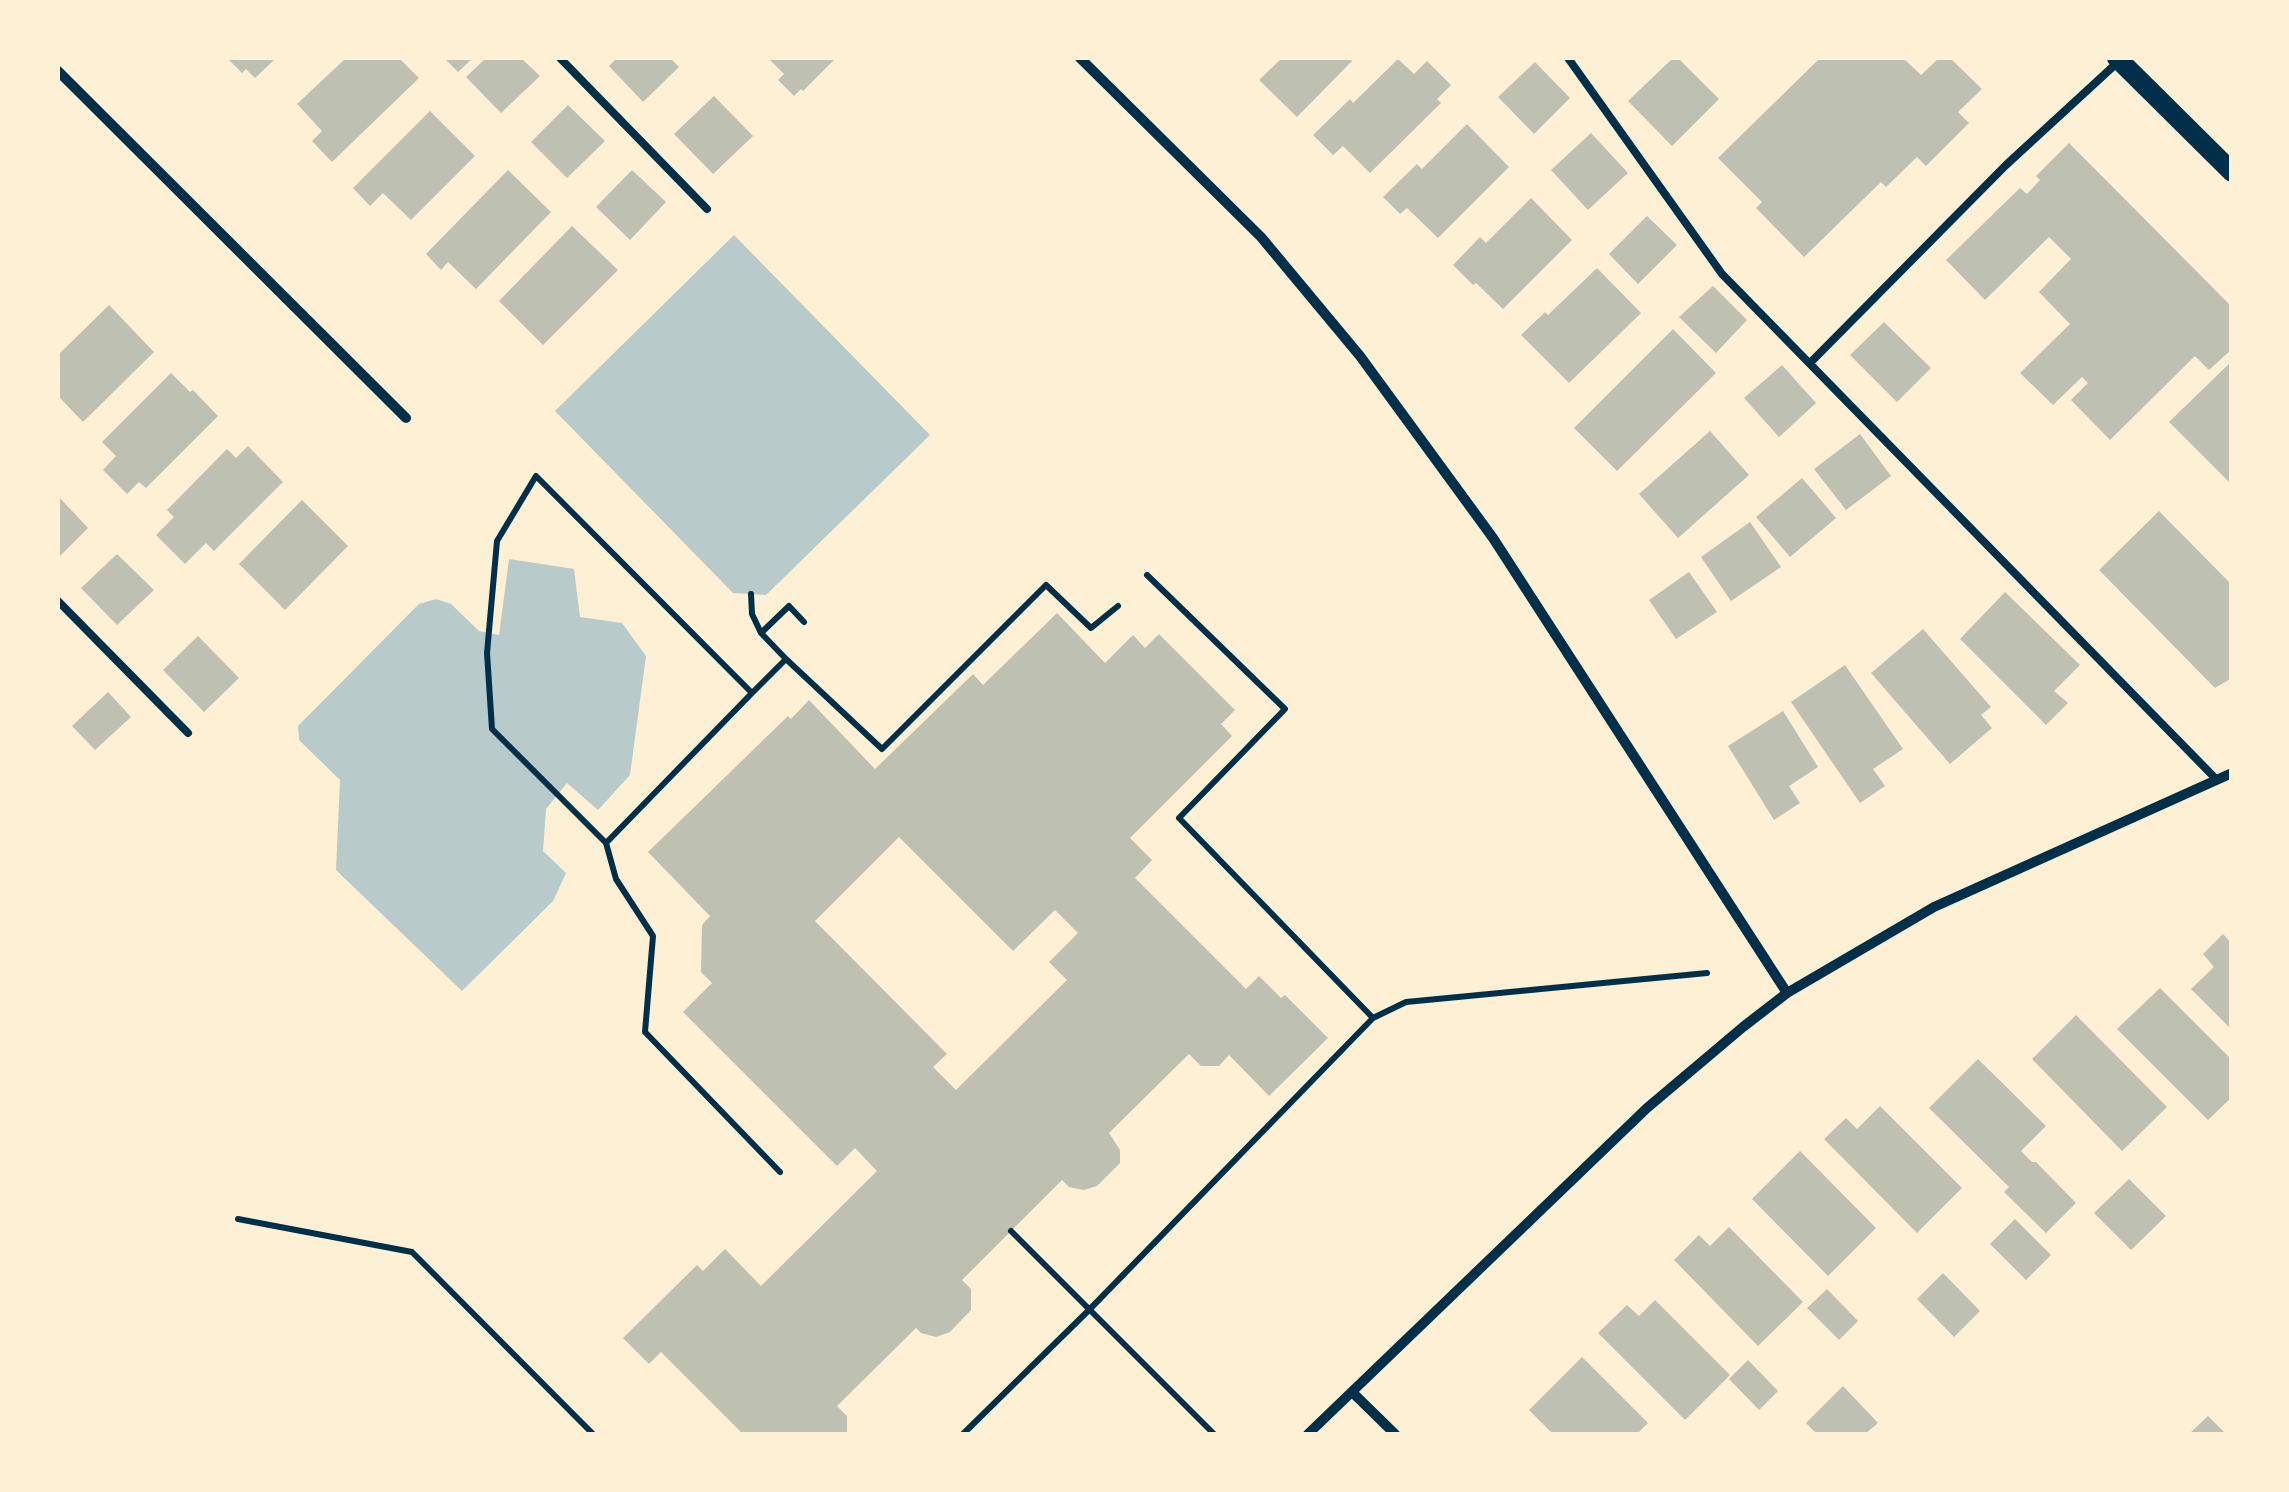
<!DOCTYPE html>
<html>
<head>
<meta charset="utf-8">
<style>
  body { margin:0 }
  #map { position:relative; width:2289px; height:1492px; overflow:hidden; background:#fdf0d5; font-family:"Asap Condensed",sans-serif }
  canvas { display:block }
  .frame { position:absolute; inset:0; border:60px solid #fdf0d5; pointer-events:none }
</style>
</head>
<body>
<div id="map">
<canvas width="2289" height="1492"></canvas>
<div class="frame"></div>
</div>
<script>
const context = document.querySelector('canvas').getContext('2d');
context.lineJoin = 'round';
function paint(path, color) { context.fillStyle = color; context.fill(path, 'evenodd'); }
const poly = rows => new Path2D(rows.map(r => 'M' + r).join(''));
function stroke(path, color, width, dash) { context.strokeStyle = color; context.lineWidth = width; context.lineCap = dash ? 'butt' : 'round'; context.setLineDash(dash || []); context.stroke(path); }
const green = poly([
  [734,235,930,435,766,595,733,593,555,411],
  [509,559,574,569,580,617,622,623,646,656,630,775,598,810,567,783,546,809,543,851,566,873,553,901,462,991,336,870,340,780,299,740,298,726,419,604,436,599,451,604,479,631,499,635]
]);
const building = poly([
  [227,58,276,58,255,78,246,69,242,73],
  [346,58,399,58,419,78,332,162,312,141,322,131,297,104],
  [444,58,473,58,458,72],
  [486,58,521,58,540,76,501,113,466,77],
  [617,58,670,58,679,67,643,102,609,66],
  [768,58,836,58,803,91,801,89,794,96,778,80,784,74],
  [1282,58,1349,58,1352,61,1297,117,1259,80],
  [1673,58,1678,58,1719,99,1672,146,1628,101],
  [1820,58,1903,58,1921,75,1939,58,1950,58,1982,89,1958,112,1969,123,1926,166,1917,157,1886,187,1881,182,1804,257,1756,208,1762,202,1718,158],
  [1398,59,1414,74,1427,61,1451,85,1437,99,1441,103,1370,173,1343,146,1333,155,1313,135,1350,99,1353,103],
  [1535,62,1570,98,1534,134,1498,97],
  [714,96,753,136,713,174,674,134],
  [568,105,605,141,567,178,531,142],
  [430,111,475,156,411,220,383,193,370,206,353,188],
  [1467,124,1509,167,1438,238,1407,208,1400,214,1383,197,1417,164,1422,169],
  [1591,133,1628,173,1588,210,1551,170],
  [2069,143,2232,307,2232,349,2209,370,2195,356,2110,440,2071,400,2088,383,2082,377,2053,405,2020,373,2070,324,2039,292,2071,259,2049,237,1985,300,1946,260,2020,188,2027,194,2040,180,2036,176],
  [508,170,551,212,476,289,448,262,441,270,426,254],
  [632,170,666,202,630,240,596,207],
  [1531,198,1572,240,1503,309,1476,283,1473,285,1453,265,1480,237,1486,243],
  [1647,216,1677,245,1638,284,1609,254],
  [572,226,618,270,543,345,499,301],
  [1597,268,1641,313,1569,383,1521,335,1545,312,1548,315],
  [1713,286,1747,320,1716,353,1679,317],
  [109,305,154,352,83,422,58,396,58,355],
  [1884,322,1931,368,1897,402,1850,355],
  [1673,329,1716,373,1617,471,1574,428],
  [2232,361,2232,485,2169,422],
  [1782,365,1816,403,1779,437,1744,398],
  [171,373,190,392,193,390,218,416,146,488,139,482,127,494,103,470,116,456,102,442],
  [1710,431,1749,475,1678,538,1639,494],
  [1860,434,1891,476,1846,510,1814,469],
  [248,446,283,482,214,551,206,543,185,564,156,535,174,517,167,510,227,449,236,458],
  [1802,478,1836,518,1790,557,1756,517],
  [58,496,88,528,58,558],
  [302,500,348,546,285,610,239,564],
  [2159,511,2232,585,2232,678,2215,688,2099,570],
  [1750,522,1781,567,1731,601,1701,557],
  [117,554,154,590,117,625,81,588],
  [1689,572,1717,612,1676,639,1649,600],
  [2005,592,2080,665,2054,691,2068,703,2046,725,1960,639],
  [1057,613,1105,663,1133,635,1145,648,1159,634,1235,710,1221,724,1232,736,1130,838,1152,860,1135,878,1246,989,1259,976,1281,998,1285,995,1328,1038,1269,1096,1229,1055,1219,1066,1201,1066,1189,1054,1109,1133,1120,1150,1120,1163,1097,1186,1084,1190,1069,1187,1062,1180,962,1280,971,1289,971,1310,950,1332,936,1337,921,1333,916,1328,837,1406,847,1416,847,1434,743,1434,661,1352,649,1364,623,1338,697,1265,703,1271,725,1249,761,1286,877,1171,855,1148,837,1166,683,1012,712,983,701,972,702,925,710,916,648,852,788,716,791,719,809,700,875,769,973,674,983,685],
  [899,837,1013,951,1055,910,1078,933,1049,962,1067,980,956,1090,933,1067,947,1054,815,921],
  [1923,629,1991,707,1981,715,1992,728,1950,764,1871,673],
  [198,636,239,678,204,712,163,670],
  [1845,665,1903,749,1873,769,1885,786,1860,803,1791,702],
  [108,692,131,717,95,750,72,726],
  [1783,711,1818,767,1789,786,1800,803,1774,820,1728,746],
  [2223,934,2232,944,2232,1030,2191,989,2214,967,2203,954],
  [2160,988,2232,1060,2232,1097,2208,1120,2117,1029],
  [2076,1015,2167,1107,2122,1151,2032,1059],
  [1978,1059,2046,1126,2021,1151,2032,1162,2036,1162,2076,1203,2046,1233,2004,1192,2009,1187,1929,1108],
  [1880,1106,1962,1188,1917,1233,1824,1139,1846,1118,1857,1129],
  [1800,1151,1876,1228,1828,1276,1752,1199],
  [2129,1179,2166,1216,2131,1250,2094,1213],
  [2015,1219,2051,1255,2026,1280,1990,1244],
  [1729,1227,1803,1302,1758,1346,1674,1260,1699,1235,1710,1246],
  [1943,1273,1980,1311,1954,1337,1917,1299],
  [1827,1289,1858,1321,1839,1340,1807,1308],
  [1655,1300,1730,1375,1685,1420,1598,1333,1627,1305,1639,1316],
  [1582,1357,1648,1423,1637,1434,1553,1434,1529,1410],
  [1748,1360,1778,1391,1759,1410,1729,1379],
  [1843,1386,1878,1423,1865,1434,1817,1434,1806,1423],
  [2208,1416,2226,1434,2189,1434]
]);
const path = poly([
  [1147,575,1285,709,1179,818,1373,1018],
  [751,594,752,614,761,633],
  [786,659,761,633,789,606,804,622],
  [752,693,606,843,616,879,653,936,645,1032,780,1172],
  [606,843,492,729,487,653,497,541,536,476,752,693,786,659,882,749,1046,585,1091,628,1118,606],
  [238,1219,412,1252,593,1434],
  [1011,1231,1214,1434],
  [963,1434,1089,1310,1373,1018,1406,1002,1707,973]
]);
const service = poly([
  [560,58,707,209],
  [1568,58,1722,274,2217,780],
  [1810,363,2006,165,2118,62],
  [58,601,188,733]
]);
const minor = poly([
  [1080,58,1261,237,1360,356,1493,538,1787,993],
  [58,71,406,418],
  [1352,1392,1395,1434],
  [1308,1434,1647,1108,1743,1027,1787,993,1934,907,2232,773]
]);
const secondary = poly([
  [2117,58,2232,172]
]);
paint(green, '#b9caca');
paint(building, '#bec0b2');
stroke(path, '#003049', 6);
stroke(service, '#003049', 8);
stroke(minor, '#003049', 10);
stroke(secondary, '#003049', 20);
</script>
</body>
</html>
